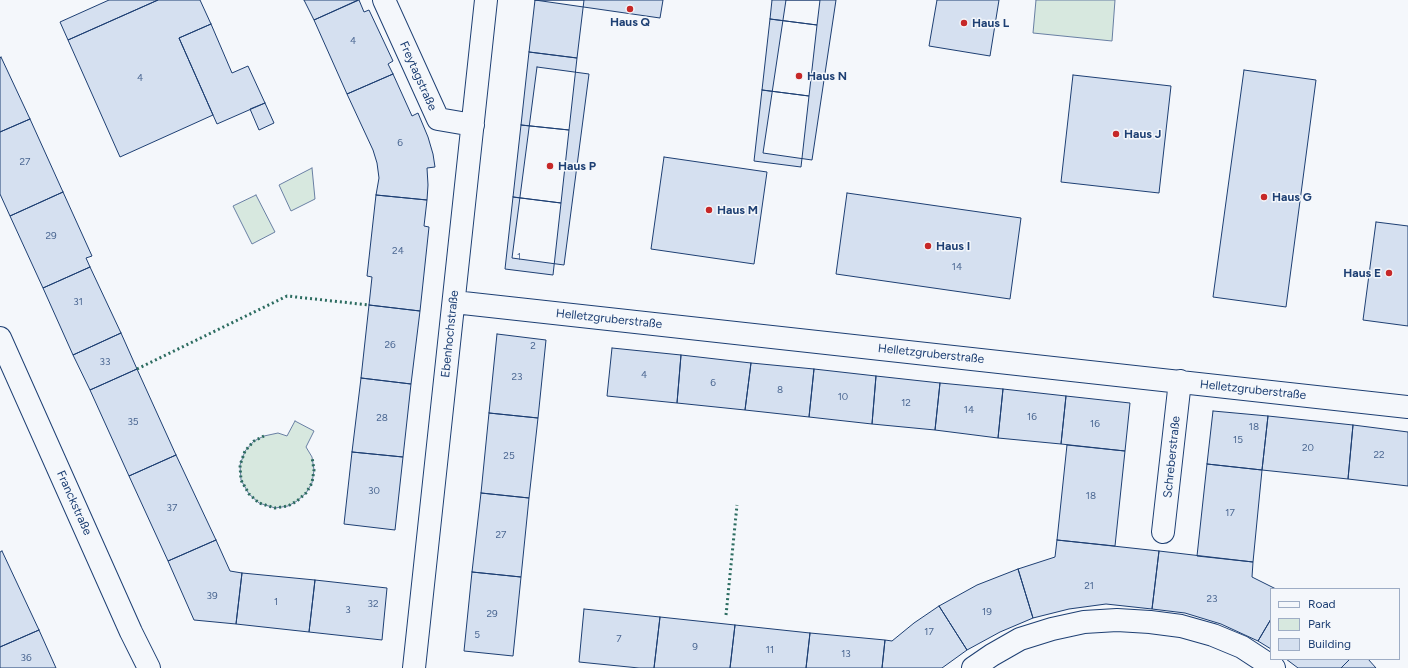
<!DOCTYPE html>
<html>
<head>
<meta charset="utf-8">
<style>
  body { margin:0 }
  #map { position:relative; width:1408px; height:668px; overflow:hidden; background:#f4f7fb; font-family:Figtree,sans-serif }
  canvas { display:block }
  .legend { position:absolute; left:1270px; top:588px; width:130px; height:72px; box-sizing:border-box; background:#f4f7fb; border:1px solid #9eadc5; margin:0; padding:5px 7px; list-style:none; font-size:12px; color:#1d3f73 }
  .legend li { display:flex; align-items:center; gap:8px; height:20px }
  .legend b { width:20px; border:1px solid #9eadc5 }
</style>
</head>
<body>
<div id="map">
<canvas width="1408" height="668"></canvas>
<ul class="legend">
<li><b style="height:5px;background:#f4f7fb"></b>Road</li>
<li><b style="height:11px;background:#d7e8df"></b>Park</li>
<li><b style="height:11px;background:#d5e0f0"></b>Building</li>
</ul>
</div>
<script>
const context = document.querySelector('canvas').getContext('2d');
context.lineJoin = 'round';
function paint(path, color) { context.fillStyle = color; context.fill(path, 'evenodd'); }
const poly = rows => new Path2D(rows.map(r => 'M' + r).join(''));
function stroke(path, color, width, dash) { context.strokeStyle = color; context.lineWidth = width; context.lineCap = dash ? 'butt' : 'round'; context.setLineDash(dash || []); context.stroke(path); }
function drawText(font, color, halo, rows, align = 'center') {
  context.font = font + ' Figtree,sans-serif'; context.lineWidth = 3; context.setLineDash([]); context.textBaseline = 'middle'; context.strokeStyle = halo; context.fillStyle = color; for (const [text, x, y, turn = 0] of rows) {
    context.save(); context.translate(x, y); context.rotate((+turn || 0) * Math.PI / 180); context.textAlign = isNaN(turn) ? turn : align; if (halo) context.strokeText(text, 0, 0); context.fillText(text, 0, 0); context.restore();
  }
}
const green = poly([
  [1036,0,1115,0,1112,41,1033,33,1036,0],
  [312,168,315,199,291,211,279,185,312,168],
  [256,195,275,232,252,244,233,206,256,195],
  [295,421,314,431,306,447,312,457,314,470,312,483,306,493,297,501,288,506,275,508,259,503,249,494,241,480,240,465,245,451,254,441,264,436,278,433,287,436,295,421]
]);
const building = poly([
  [109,0,158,0,68,40,60,22,109,0],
  [158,0,200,0,211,24,179,38,213,115,120,157,68,40,158,0],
  [304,0,358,0,314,20,304,0],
  [359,0,364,12,369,10,393,61,388,64,393,74,347,94,314,20,359,0],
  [535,0,584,0,577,58,529,52,535,0],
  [535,0,663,0,660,18,535,0],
  [772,0,820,0,817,25,770,19,772,0],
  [786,0,836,0,812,160,763,153,786,0],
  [937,0,999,0,990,56,929,46,937,0],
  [770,19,817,25,809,96,762,90,770,19],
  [211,24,232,73,248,66,265,103,217,124,179,38,211,24],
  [529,52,577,58,569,130,521,125,529,52],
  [1,57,30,119,0,132,0,58,1,57],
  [537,67,589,74,564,265,512,258,537,67],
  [1244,70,1316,80,1286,307,1213,297,1244,70],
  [393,74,412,116,418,113,428,137,433,154,435,167,427,168,428,185,427,200,376,195,379,178,377,163,373,150,347,94,393,74],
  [1073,75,1171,86,1159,193,1061,182,1073,75],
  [762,90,809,96,801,167,754,161,762,90],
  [265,103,274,123,259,130,250,109,265,103],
  [30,119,63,192,10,216,0,194,0,132,30,119],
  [521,125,569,130,561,203,513,197,521,125],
  [664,157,767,172,754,264,651,249,664,157],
  [63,192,92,256,86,258,90,267,43,288,10,216,63,192],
  [847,193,1021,218,1010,299,836,274,847,193],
  [376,195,427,200,424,226,429,227,420,311,369,305,372,277,367,276,376,195],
  [513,197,561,203,553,275,505,269,513,197],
  [1376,222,1408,226,1408,326,1363,320,1376,222],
  [90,267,121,333,73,355,43,288,90,267],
  [369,305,420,311,411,384,361,378,369,305],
  [121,333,137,369,90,390,73,355,121,333],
  [497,334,546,340,538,418,489,413,497,334],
  [612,348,681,355,677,403,607,396,612,348],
  [681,355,751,363,745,410,677,403,681,355],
  [751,363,814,369,809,417,745,410,751,363],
  [137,369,176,455,129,476,90,390,137,369],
  [814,369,876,376,872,424,809,417,814,369],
  [876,376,940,383,935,430,872,424,876,376],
  [361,378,411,384,403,457,352,452,361,378],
  [940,383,1003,389,998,438,935,430,940,383],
  [1003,389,1066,396,1061,444,998,438,1003,389],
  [1066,396,1130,403,1125,451,1061,444,1066,396],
  [1213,411,1268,416,1262,470,1207,464,1213,411],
  [489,413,538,418,529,498,481,493,489,413],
  [1268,416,1353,425,1348,479,1262,470,1268,416],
  [1353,425,1408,432,1408,486,1348,479,1353,425],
  [1067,445,1125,451,1115,546,1057,540,1067,445],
  [352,452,403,457,395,530,344,524,352,452],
  [176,455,216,540,168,561,129,476,176,455],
  [1207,464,1262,470,1253,562,1197,556,1207,464],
  [481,493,529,498,521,577,472,572,481,493],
  [216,540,230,571,242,573,236,624,194,620,168,561,216,540],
  [1057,540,1159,551,1152,609,1106,604,1069,609,1033,618,1018,569,1055,557,1057,540],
  [2,551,39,630,0,647,0,552,2,551],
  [1159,551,1253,562,1252,577,1276,589,1271,589,1271,619,1258,641,1221,624,1185,613,1152,609,1159,551],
  [1018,569,1033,618,1000,632,967,650,939,606,977,585,1018,569],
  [472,572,521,577,513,656,464,651,472,572],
  [242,573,315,580,309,632,236,624,242,573],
  [315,580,387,588,382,640,309,632,315,580],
  [939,606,967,650,942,668,882,668,885,640,892,641,914,623,939,606],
  [584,609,660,617,654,668,639,668,579,662,584,609],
  [660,617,735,625,730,668,654,668,660,617],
  [1271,619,1271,649,1258,641,1271,619],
  [735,625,810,633,806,668,730,668,735,625],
  [39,630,56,668,0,668,0,647,39,630],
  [810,633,885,640,882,668,806,668,810,633],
  [1286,659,1350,659,1341,668,1298,668,1286,659],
  [1350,659,1368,659,1376,668,1341,668,1350,659]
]);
const street = poly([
  [384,0,438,119,473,125],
  [454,302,1408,407],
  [1163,532,1180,381],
  [414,668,486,0],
  [973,668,992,655,1020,639,1052,629,1084,622,1117,620,1150,622,1181,626,1213,635,1242,647,1274,668]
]);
const secondary = poly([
  [0,338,131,632,149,668]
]);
const hedge = poly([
  [137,369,287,296,369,305],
  [264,436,254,441,245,451,240,465,241,480,249,494,259,503,275,508,288,506,297,501,306,493,312,483,314,470,312,457],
  [726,615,737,505]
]);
const markers = [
  [630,9,4,"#c62828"],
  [964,23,4,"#c62828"],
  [799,76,4,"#c62828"],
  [1116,134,4,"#c62828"],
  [550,166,4,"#c62828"],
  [1264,197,4,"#c62828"],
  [709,210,4,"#c62828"],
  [928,246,4,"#c62828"],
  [1389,273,4,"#c62828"]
];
const numberNames = [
  ["4",353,41],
  ["4",140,78],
  ["6",400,143],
  ["27",25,162],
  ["29",51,236],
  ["24",398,251],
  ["1",519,257],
  ["14",957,267],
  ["31",78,302],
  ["26",390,345],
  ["2",533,346],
  ["33",105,362],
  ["4",644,375],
  ["23",517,377],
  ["6",713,383],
  ["8",780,390],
  ["10",843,397],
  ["12",906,403],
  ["14",969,410],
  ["16",1032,417],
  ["28",382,418],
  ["35",133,422],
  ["16",1095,424],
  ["18",1254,427],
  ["15",1238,440],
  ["20",1308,448],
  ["22",1379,455],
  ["25",509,456],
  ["30",374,491],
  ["18",1091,496],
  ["37",172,508],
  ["17",1230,513],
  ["27",501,535],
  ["21",1089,586],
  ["39",212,596],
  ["23",1212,599],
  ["1",276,602],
  ["32",373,604],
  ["3",348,610],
  ["19",987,612],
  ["29",492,614],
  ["17",929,632],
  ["5",477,635],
  ["7",619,639],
  ["9",695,647],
  ["11",770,650],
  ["13",846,654],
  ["36",26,658]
];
const poiNames = [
  ["Haus Q",630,22,"center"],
  ["Haus L",972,23],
  ["Haus N",807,76],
  ["Haus J",1124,134],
  ["Haus P",558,166],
  ["Haus G",1272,197],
  ["Haus M",717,210],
  ["Haus I",936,246],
  ["Haus E",1381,273,"right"]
];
const streetNames = [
  ["Freytagstraße",418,76,66],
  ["Helletzgruberstraße",609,319,6],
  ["Ebenhochstraße",450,334,-84],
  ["Helletzgruberstraße",931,354,6],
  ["Helletzgruberstraße",1253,390,6],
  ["Schreberstraße",1172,457,-84],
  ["Franckstraße",74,503,66]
];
paint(green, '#d7e8df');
stroke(green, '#687fa3', 1);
paint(building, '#d5e0f0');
stroke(building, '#1d3f73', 1);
stroke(street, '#1d3f73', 24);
stroke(secondary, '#1d3f73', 24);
stroke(street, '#f4f7fb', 22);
stroke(secondary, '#f4f7fb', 22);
stroke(hedge, '#2c6c60', 3, [2, 3]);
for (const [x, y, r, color] of markers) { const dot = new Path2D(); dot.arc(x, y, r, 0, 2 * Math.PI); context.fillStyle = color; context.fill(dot); stroke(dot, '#f4f7fb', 1.5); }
drawText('10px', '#4b6792', null, numberNames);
drawText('bold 12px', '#1d3f73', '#f4f7fb', poiNames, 'left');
drawText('12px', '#1d3f73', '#f4f7fb', streetNames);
</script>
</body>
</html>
